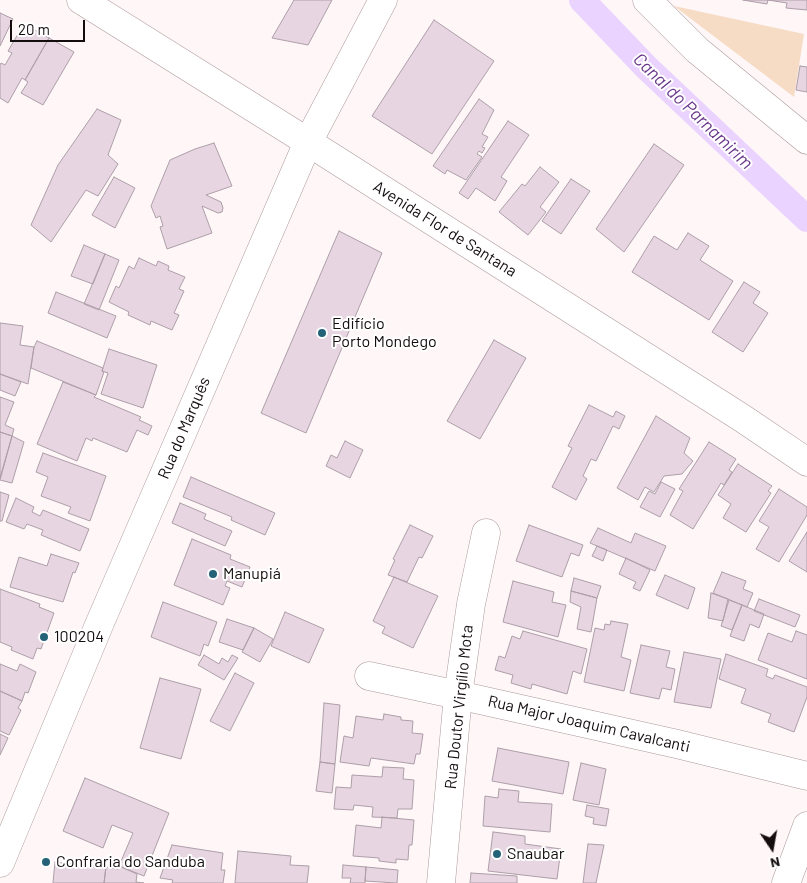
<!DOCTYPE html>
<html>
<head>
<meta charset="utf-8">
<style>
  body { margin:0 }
  #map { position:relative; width:807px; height:883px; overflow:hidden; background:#fef6f7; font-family:Barlow,sans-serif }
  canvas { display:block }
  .north { position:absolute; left:747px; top:823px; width:50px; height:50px; -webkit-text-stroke:4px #fff; paint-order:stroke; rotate:168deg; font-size:14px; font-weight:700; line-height:20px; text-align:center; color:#140d0e }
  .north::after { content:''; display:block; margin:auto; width:18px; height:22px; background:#140d0e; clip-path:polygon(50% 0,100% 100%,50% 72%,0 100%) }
  .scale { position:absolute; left:10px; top:20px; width:75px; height:22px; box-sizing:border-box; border:2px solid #140d0e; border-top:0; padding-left:6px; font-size:15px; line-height:18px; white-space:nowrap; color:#140d0e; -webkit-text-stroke:4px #fff; paint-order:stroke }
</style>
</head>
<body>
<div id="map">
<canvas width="807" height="883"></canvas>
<div class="north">N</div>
<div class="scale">20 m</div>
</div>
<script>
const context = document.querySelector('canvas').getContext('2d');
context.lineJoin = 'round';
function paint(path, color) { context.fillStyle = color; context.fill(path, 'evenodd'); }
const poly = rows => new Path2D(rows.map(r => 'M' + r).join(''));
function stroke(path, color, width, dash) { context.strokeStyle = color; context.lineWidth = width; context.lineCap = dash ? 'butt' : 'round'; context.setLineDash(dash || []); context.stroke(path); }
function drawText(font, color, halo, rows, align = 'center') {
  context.font = font + ' Barlow,sans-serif'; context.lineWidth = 4; context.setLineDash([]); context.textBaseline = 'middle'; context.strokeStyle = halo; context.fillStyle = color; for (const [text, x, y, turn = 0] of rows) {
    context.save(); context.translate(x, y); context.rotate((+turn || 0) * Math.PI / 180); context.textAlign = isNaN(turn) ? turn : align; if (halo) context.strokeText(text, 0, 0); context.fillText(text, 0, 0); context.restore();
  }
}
const green = poly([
  [674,6,804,34,794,97]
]);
const canal = poly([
  [582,0,646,67,807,219]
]);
const building = poly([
  [294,0,332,0,308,45,272,38,294,0],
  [743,0,768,0,767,4,743,0],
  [768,0,807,0,807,10,786,8,787,3,768,0],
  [0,13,13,19,0,46,0,13],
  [434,20,494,61,432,154,372,116,434,20],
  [24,24,49,38,25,80,22,78,8,103,0,98,0,65,1,63,5,65,12,53,8,51,24,24],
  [49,38,74,52,43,105,21,93,28,82,25,80,49,38],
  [800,66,807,67,807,92,796,90,800,66],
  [479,99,494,110,482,134,488,137,482,147,485,148,482,153,479,151,477,154,482,157,466,180,447,170,445,174,433,166,479,99],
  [97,109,121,120,108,155,118,164,98,196,86,190,51,242,31,225,58,165,97,109],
  [508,121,529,135,501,177,507,181,495,201,476,188,468,199,459,193,508,121],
  [214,143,232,186,206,195,221,202,223,208,222,212,218,213,202,206,212,233,167,249,160,227,163,226,160,216,156,218,151,206,170,160,195,149,214,143],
  [654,144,684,165,624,252,596,229,654,144],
  [540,167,559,182,540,207,546,212,528,235,499,212,522,184,525,186,540,167],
  [114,177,135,188,115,228,92,215,114,177],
  [571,179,590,191,561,234,542,221,571,179],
  [339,231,382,253,306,433,261,413,339,231],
  [688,233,709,246,700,260,733,281,709,320,632,272,654,236,677,250,688,233],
  [84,245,105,254,93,284,71,276,84,245],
  [105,254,119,260,99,310,84,304,105,254],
  [139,258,156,266,158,261,169,266,168,270,185,277,179,289,184,291,174,313,179,315,172,330,151,321,150,325,128,315,129,312,109,302,116,286,119,288,129,266,134,269,139,258],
  [744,282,760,292,753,303,768,313,743,352,712,332,744,282],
  [56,292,116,316,107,338,48,313,56,292],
  [0,323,23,326,20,345,34,347,28,384,0,374,0,323],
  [494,340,526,358,480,439,447,421,494,340],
  [37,341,103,368,102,371,104,372,96,395,31,368,34,347,37,341],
  [109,349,157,365,143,408,101,394,108,373,102,371,109,349],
  [0,374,21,382,15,396,0,390,0,374],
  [63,382,96,395,94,397,141,417,139,420,152,426,148,435,137,430,127,452,93,438,92,441,86,438,77,461,37,444,63,382],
  [0,397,14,402,5,425,14,429,12,436,0,432,0,397],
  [589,405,613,417,616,411,625,416,619,429,613,426,596,461,591,459,583,476,587,479,576,500,552,487,572,448,568,446,589,405],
  [656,416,690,438,684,453,693,461,682,474,664,476,654,492,645,487,638,500,617,488,656,416],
  [0,432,12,436,0,478,0,432],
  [12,436,24,442,12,483,0,480,12,436],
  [345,441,363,450,350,478,326,466,331,455,337,458,345,441],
  [709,442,736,459,729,470,732,472,724,485,721,483,693,529,670,515,683,491,679,489,709,442],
  [43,453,106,476,90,521,68,513,71,507,41,496,48,477,36,472,43,453],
  [738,464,772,486,768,491,771,493,746,532,723,518,731,504,718,495,738,464],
  [191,477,275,513,265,535,231,520,232,517,183,497,191,477],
  [661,482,675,489,660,517,640,507,649,491,655,494,661,482],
  [779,489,807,507,807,515,779,562,756,549,769,527,759,521,779,489],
  [0,492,9,495,2,521,0,521,0,492],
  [16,498,34,507,32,512,40,516,43,510,89,529,80,551,41,535,43,530,27,524,24,529,6,522,16,498],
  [180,503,206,514,204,519,232,531,225,546,172,523,180,503],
  [410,525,433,536,422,558,419,557,407,582,388,575,395,560,393,559,410,525],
  [529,525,583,545,579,556,571,553,562,577,516,561,529,525],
  [598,528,631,543,635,533,666,546,655,571,590,543,598,528],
  [807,532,807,572,789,561,807,532],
  [192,539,231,555,230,559,250,567,242,587,227,581,225,586,230,588,223,605,174,585,192,539],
  [597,546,607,550,603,561,592,556,597,546],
  [51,554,79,563,75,573,73,572,63,602,10,587,19,557,47,566,51,554],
  [626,558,650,570,640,591,633,588,636,582,619,574,626,558],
  [722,572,746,581,743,589,753,593,747,607,713,593,722,572],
  [665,575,695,588,688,609,656,595,665,575],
  [394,577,438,596,413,648,382,633,385,627,373,621,394,577],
  [574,578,601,586,597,598,571,591,574,578],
  [513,581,554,592,552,602,566,605,558,637,503,622,513,581],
  [0,589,40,604,39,607,54,613,41,649,37,648,33,659,11,650,12,647,0,642,0,589],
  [571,591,597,598,591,632,577,629,581,607,570,602,571,591],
  [711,593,728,599,723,621,708,618,711,593],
  [759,599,800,615,795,627,754,611,759,599],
  [729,600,742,605,732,630,721,626,729,600],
  [163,602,217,622,208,646,204,644,200,656,151,637,163,602],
  [742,605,764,614,759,628,750,624,744,641,730,636,742,605],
  [285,612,324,629,309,663,271,646,285,612],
  [227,619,254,628,243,650,219,642,227,619],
  [611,621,628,624,621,657,631,660,624,691,584,682,595,628,604,630,605,624,610,625,611,621],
  [254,628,273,639,260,662,242,652,254,628],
  [523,631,587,649,581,674,573,671,567,694,532,684,531,689,511,683,513,675,495,670,499,656,505,658,512,636,520,639,523,631],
  [796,631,807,635,807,679,758,660,768,633,792,642,796,631],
  [641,645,670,651,666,667,675,669,671,690,662,688,659,699,630,693,641,645],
  [684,652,721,659,711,708,674,702,684,652],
  [726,654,768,669,766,676,773,679,775,675,807,687,807,697,794,732,768,722,771,714,741,703,746,689,719,679,726,654],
  [204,655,219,664,222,658,228,662,232,655,238,658,224,680,198,665,204,655],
  [0,664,17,671,20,664,36,672,28,693,25,692,22,701,0,691,0,664],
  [235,673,254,683,230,731,210,721,235,673],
  [160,678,201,689,181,759,140,748,160,678],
  [0,691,22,701,18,708,21,710,9,735,0,731,0,691],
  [324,703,340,705,335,764,320,762,324,703],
  [384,714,401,717,401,720,413,721,412,733,423,734,420,754,416,754,414,764,371,758,369,766,340,762,344,736,353,738,356,716,383,720,384,714],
  [0,734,8,738,0,755,0,734],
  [498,748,569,762,563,794,492,781,498,748],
  [320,762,335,764,332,793,316,791,320,762],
  [581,763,606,769,599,805,573,800,581,763],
  [383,767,404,768,403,779,414,780,412,809,398,809,397,818,372,817,373,807,354,805,353,810,334,809,336,787,351,788,352,775,382,777,383,767],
  [85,778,169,813,144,876,119,866,133,833,112,825,103,848,63,831,85,778],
  [499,789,519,791,518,802,552,804,550,832,483,826,485,796,498,798,499,789],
  [587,805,609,809,606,826,593,824,594,818,585,816,587,805],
  [382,817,414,820,412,845,409,845,408,860,396,859,396,863,379,861,379,858,353,856,356,825,381,828,382,817],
  [493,832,525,836,525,844,561,849,557,879,488,871,493,832],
  [588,844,604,845,596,883,583,883,588,844],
  [172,845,223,853,221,870,225,870,223,883,172,883,173,880,160,878,172,845],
  [238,851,291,856,290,865,309,866,307,883,235,883,238,851],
  [55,862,106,867,104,883,53,883,55,862],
  [343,865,366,867,365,883,350,883,351,878,342,878,343,865],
  [119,866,137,874,136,882,144,883,104,883,106,867,118,869,119,866],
  [366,867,398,870,397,883,365,881,366,867],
  [471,873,517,876,517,883,470,883,471,873]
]);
const minor = poly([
  [647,0,697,50,807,140],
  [369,676,458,695,677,744,807,776],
  [0,863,99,625,308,142,383,0],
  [441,883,458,695,471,604,486,533],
  [786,883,807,826]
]);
const major = poly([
  [81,0,308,142,742,418,807,462]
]);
const markers = [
  [322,333,5,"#246278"],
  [213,574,5,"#246278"],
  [44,637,5,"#246278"],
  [497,854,5,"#246278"],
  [46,862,5,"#246278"]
];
const streetNames = [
  ["Avenida Flor de Santana",445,229,32],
  ["Rua do Marquês",184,428,-67],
  ["Rua Doutor Virgílio Mota",459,707,-84],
  ["Rua Major Joaquim Cavalcanti",589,724,13]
];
const poiNames = [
  ["Edifício",332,324],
  ["Porto Mondego",332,342],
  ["Manupiá",223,574],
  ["100204",54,637],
  ["Snaubar",507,854],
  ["Confraria do Sanduba",56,862]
];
const waterNames = [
  ["Canal do Parnamirim",693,111,44]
];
paint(green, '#f7dcc5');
stroke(canal, '#ebd3ff', 26);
paint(building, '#e7d6e1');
stroke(building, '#ad9ea8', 1);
stroke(minor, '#ac999c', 29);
stroke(major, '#ac999c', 29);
stroke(minor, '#fff', 28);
stroke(major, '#fff', 28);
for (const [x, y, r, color] of markers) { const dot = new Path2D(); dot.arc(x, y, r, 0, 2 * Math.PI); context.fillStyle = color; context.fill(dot); stroke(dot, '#fff', 2); }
drawText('16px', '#140d0e', '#fff', streetNames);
drawText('16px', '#140d0e', '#fff', poiNames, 'left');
drawText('italic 18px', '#69378a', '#fff', waterNames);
</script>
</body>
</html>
